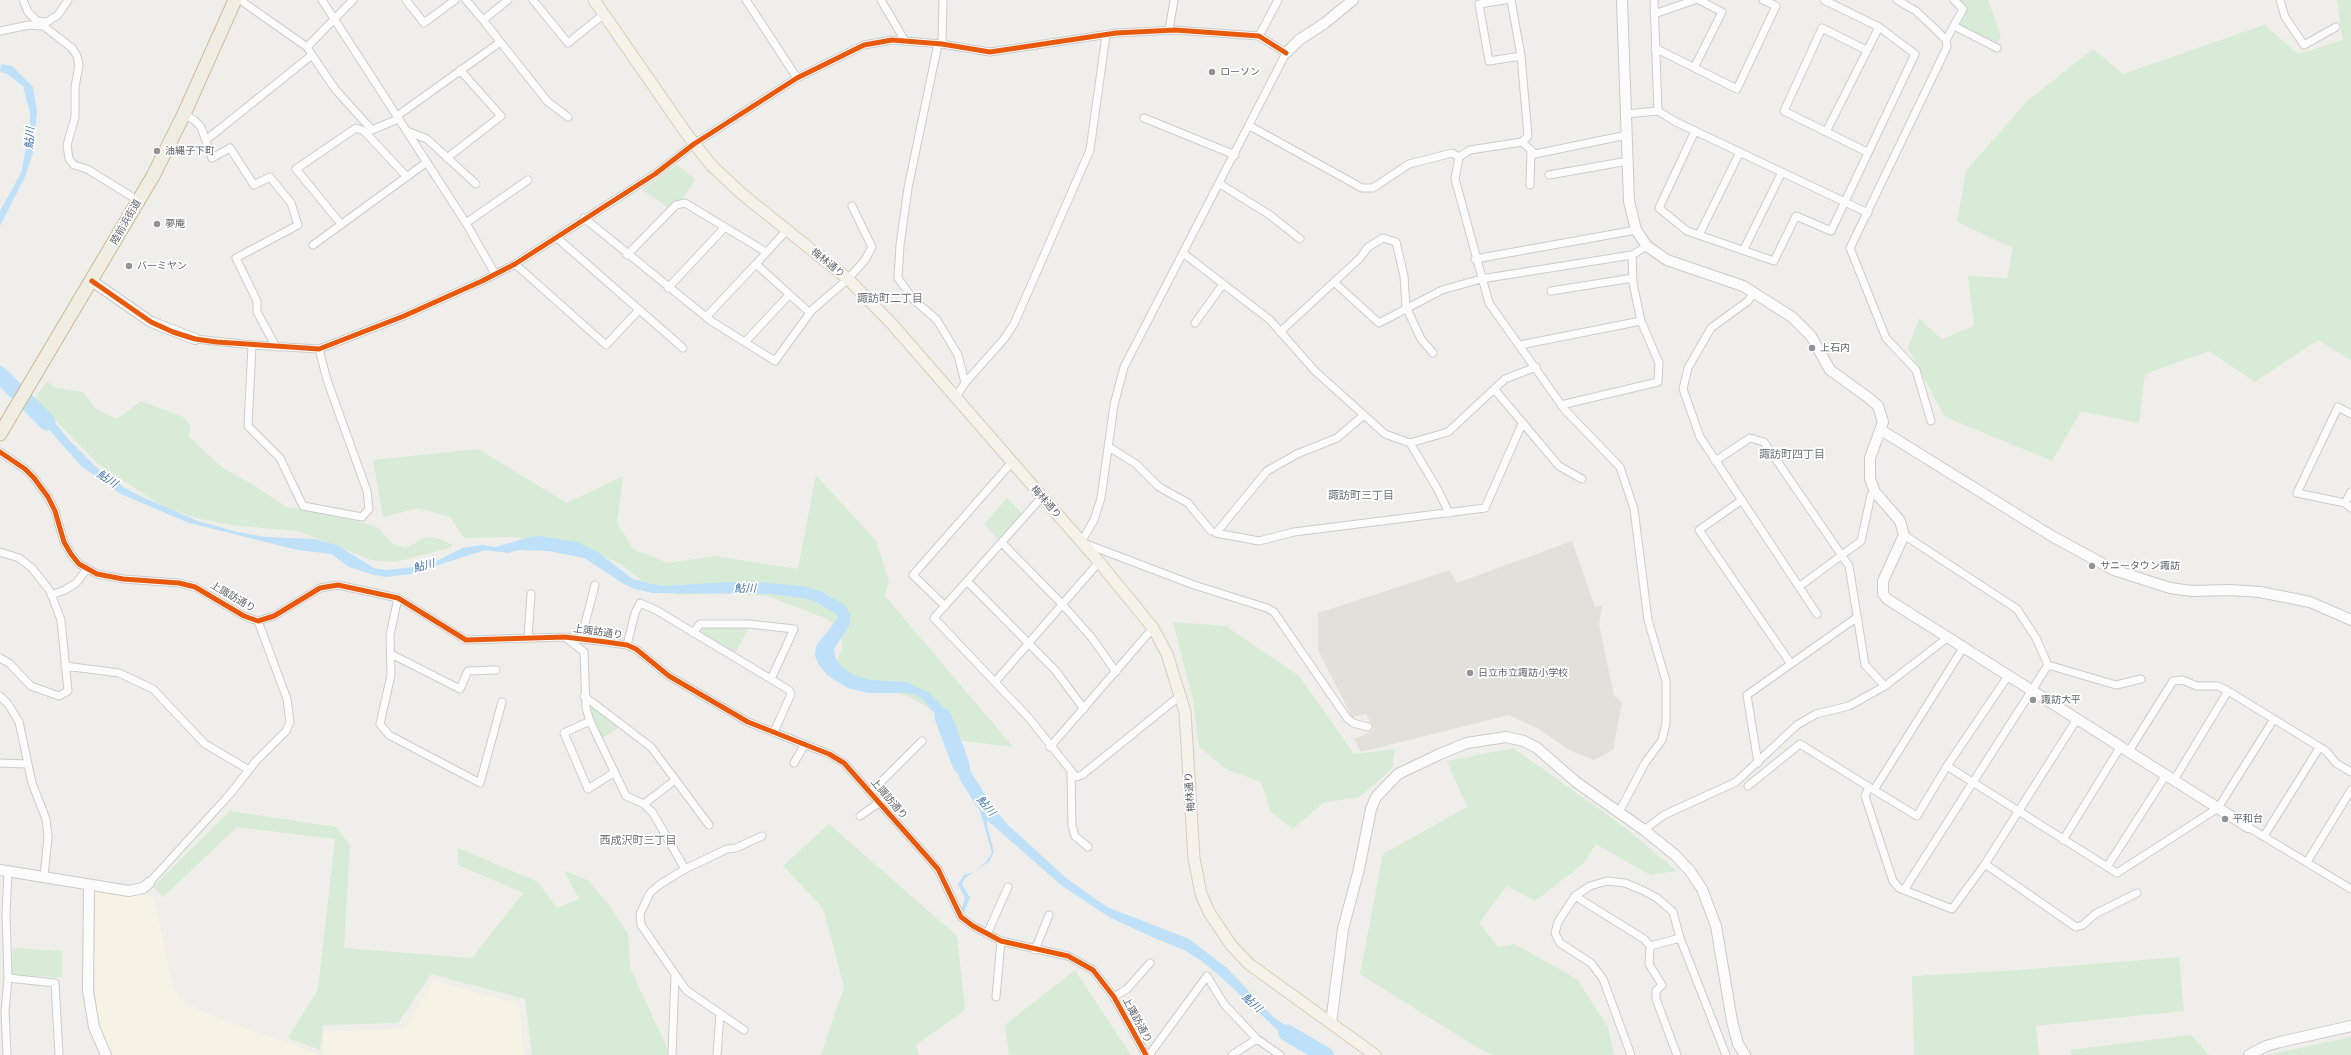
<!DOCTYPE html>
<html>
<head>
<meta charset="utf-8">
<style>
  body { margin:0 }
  canvas { display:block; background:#efeeea }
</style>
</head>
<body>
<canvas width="2351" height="1055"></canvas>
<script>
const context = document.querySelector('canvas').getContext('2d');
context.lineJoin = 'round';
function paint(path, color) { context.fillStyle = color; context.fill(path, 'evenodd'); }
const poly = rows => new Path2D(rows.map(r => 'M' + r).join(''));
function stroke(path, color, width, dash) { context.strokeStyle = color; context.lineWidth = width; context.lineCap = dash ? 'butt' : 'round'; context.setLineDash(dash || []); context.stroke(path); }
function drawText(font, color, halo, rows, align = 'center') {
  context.font = font + ' Mulish,"Noto Sans JP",sans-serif'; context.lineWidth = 3.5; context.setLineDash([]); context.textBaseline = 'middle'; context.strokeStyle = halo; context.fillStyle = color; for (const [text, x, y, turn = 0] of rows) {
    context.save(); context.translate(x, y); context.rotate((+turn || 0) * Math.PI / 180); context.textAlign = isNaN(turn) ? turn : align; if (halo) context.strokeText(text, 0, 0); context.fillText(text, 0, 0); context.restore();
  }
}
const commercial = poly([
  [95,892,153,896,173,987,180,999,195,1008,225,1021,321,1055,111,1055,97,1020,93,942],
  [434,981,519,1004,524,1055,323,1055,324,1032,404,1029]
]);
const education = poly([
  [1572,541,1595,607,1602,606,1599,624,1614,696,1622,702,1613,750,1594,760,1569,750,1539,729,1509,715,1361,752,1354,739,1374,730,1366,714,1352,717,1318,650,1318,613,1450,570,1457,583]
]);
const green = poly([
  [1958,0,1988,0,2001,36,1997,44,1960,25,1966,9],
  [2337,0,2351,0,2351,360,2318,340,2255,382,2209,351,2145,374,2139,423,2081,411,2052,461,1945,417,1908,348,1919,319,1942,339,1974,326,1968,276,2007,278,2013,248,1957,222,1966,171,2027,101,2093,49,2123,74,2264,25,2298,54,2343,40],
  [677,165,695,179,685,196,672,210,642,190],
  [47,381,56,388,83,392,96,409,117,419,141,401,183,417,190,425,189,437,223,468,255,486,286,507,322,513,376,526,392,543,405,548,427,537,440,539,453,545,446,549,395,562,372,560,298,531,238,526,196,518,162,506,97,463,62,427,35,398],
  [478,449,567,503,623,476,617,523,633,549,668,563,715,556,798,569,816,475,876,541,889,581,885,596,1013,747,955,740,946,724,931,709,908,696,880,689,833,667,842,649,841,629,825,618,768,596,720,593,679,595,649,586,621,564,577,545,510,537,464,538,450,517,418,508,383,517,373,460],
  [1007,498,1024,515,1000,541,984,524],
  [1173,622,1226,626,1299,676,1354,754,1395,749,1392,769,1359,797,1323,803,1293,829,1271,812,1261,782,1226,769,1199,747,1193,700],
  [700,624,751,624,733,657,693,633],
  [584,696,621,726,600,740],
  [1513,748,1619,823,1677,871,1650,875,1596,844,1583,864,1535,901,1507,886,1479,923,1498,947,1515,944,1577,979,1608,1027,1614,1055,1494,1055,1478,1048,1360,974,1383,854,1467,807,1447,761],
  [230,811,336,827,350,845,344,948,472,958,523,893,458,865,458,848,538,882,557,908,579,899,564,871,588,880,609,905,628,934,630,968,667,1047,667,1055,532,1055,525,999,431,974,398,1023,323,1025,320,1050,288,1038,318,989,335,839,237,827,163,897,153,887],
  [829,824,957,936,965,1010,916,1045,919,1055,821,1055,844,987,823,908,783,866],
  [13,948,62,951,62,978,12,974],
  [2179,957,2184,1011,2036,1026,2039,1055,1914,1055,1912,976,2006,971],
  [1075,970,1131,1055,1009,1055,1005,1025],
  [2191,1035,2209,1055,2072,1055,2070,1050],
  [2351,1037,2351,1055,2268,1055]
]);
const water = poly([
  [1,64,12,66,33,87,37,111,33,153,24,179,0,226,0,211,21,173,30,128,30,113,23,86,7,74,0,72],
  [0,365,16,384,10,393,0,385],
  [35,399,71,442,96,467,125,488,142,497,198,521,238,532,266,537,314,539,337,545,374,568,387,570,429,565,462,548,482,545,496,547,530,537,540,536,577,542,596,551,633,579,653,584,664,586,747,581,802,586,820,591,845,605,850,614,850,624,834,649,835,657,841,666,851,674,870,680,906,682,929,693,947,711,955,724,960,738,944,737,938,718,924,700,916,695,908,693,868,693,848,688,828,676,819,665,815,656,816,646,838,618,835,613,810,599,770,594,653,593,635,589,624,584,584,558,549,551,518,550,508,553,485,550,411,574,386,577,374,575,349,567,331,554,298,550,189,523,121,494,81,466,30,408],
  [947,744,963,744,971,772,992,806,1007,824,1066,878,1107,907,1189,939,1227,968,1273,1017,1307,1040,1306,1050,1288,1040,1220,976,1200,960,1184,950,1152,937,1109,917,1061,885,987,820,987,825,994,852,989,862,965,878,962,884,970,898,963,914,961,911,965,898,958,884,964,875,974,872,985,863,992,853,980,811,961,782]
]);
const river = poly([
  [0,375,47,422],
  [943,717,961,765],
  [1287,1033,1325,1055]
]);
const street = poly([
  [23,0,28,12,37,21,47,22,58,15,68,0],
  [240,0,307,47,312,55],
  [322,0,466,223,495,274],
  [406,0,424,23,455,0],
  [466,0,483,20],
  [508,0,483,20,547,101,568,117],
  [533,0,568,43,604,14],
  [746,0,797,78],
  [881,0,905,41],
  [1505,0,1479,4,1489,61,1521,56],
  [1511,0,1521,56,1528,136,1522,142,1470,150,1459,157,1455,179,1489,303,1565,410,1620,467,1634,509,1648,620,1666,681,1666,723,1662,740,1645,763,1619,812],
  [1654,0,1658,111],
  [1897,0,1916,11,1932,26,1946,40,1947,47,1850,248,1886,338,1916,370,1931,421],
  [2280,0,2285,17,2304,45,2336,27],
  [1654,14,1695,0],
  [37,21,72,48,77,56,79,65,75,87,75,117,67,145,69,159,74,165,87,169,139,201],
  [1954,26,1997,48],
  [1169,30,1174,0],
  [0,31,29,25,41,26],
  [1259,36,1278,0],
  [1946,40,1963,9,1954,0],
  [938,44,908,188,900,245,898,278,913,299,937,320,958,355,965,383],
  [942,44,943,0],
  [307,47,353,0],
  [1655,48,1737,89,1776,6,1763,0],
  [1866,50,1822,28,1784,111,1867,152],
  [1694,68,1722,12,1699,0],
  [184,114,194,120,201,127,212,158,230,148,254,185,270,177,291,203,298,225,236,258,257,301,257,312,276,347],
  [1626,114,1658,111,1676,122,1868,213],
  [397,116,499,43],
  [1144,118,1235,155],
  [1250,126,1362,188,1373,188,1409,164,1452,153,1459,157],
  [407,131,427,139,476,184],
  [1695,131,1659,208,1687,231,1774,261,1796,216,1831,231,1915,54,1879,27,1824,0],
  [1826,132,1879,27],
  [206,140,312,55,335,89,372,130,398,119],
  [1522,142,1535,154,1627,135],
  [447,158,501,116,460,70],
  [1549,175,1628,161],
  [1220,184,1270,215,1300,239],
  [1530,185,1531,150],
  [584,218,711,321,775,361,812,310,848,279,865,260,872,247,852,206],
  [466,223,528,180],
  [341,224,296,169,356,128,364,131,407,177],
  [1699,235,1740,152],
  [556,237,683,348],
  [313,245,427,162],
  [1744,249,1782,172],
  [1183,253,1270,320,1315,371,1385,434,1410,443,1448,432,1505,379,1536,367],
  [627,255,676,205,685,203,766,252],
  [1632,255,1633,283,1641,321],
  [1475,259,1636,230],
  [515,264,606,345,638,311],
  [756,264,787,230],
  [1334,282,1360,258,1368,247,1383,238,1396,242,1404,276,1406,307,1421,339,1433,353],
  [668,288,725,227],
  [1551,291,1633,278],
  [1754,292,1748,301,1711,328,1688,368,1683,389,1700,437,1817,614],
  [706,317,756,264,810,313],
  [1195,323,1223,284],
  [1280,332,1334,282,1379,323,1442,290,1481,279,1632,255,1647,246],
  [195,339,252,345,319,349,404,316,482,281,515,264,655,174,694,144,797,78,864,45,892,40,942,44,990,52,1116,33,1175,30,1259,36,1286,53,1124,367,1114,405,1101,498,1094,520,1081,542,1194,585,1267,608,1274,612,1347,718,1353,723,1368,727],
  [745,342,789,295],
  [252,345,248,426,280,458,303,506,362,517,369,509,367,491,327,380,319,349],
  [1520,345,1641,321,1659,363,1658,382,1561,405],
  [1495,390,1559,466,1582,479],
  [956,397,965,383,1004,339,1014,324,1090,150,1106,35],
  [1364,415,1337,438,1297,454,1267,471,1216,533,1259,541,1294,532,1485,508,1522,424],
  [1410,443,1438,490,1449,513],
  [1109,447,1136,464,1159,487,1188,503,1211,531],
  [0,452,25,469,34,478,48,497,55,511,64,542,71,554,79,564,97,574,123,579,179,583,195,587,244,616,258,621,274,616,320,588,338,585,398,598,466,640,565,637,606,642,627,645,636,649,669,676,748,722,829,754,844,763,938,869,961,917,973,926,1001,941,1068,956,1093,970,1114,997,1146,1055],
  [1715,461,1750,438,1764,442,1849,566,1865,665,1885,686],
  [2351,492,2345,503,2351,508],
  [1042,497,934,618,1029,718,1076,777,1082,775,1181,695],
  [1742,500,1699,530,1791,664],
  [2345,503,2297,493,2338,407,2351,414],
  [1904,535,2017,609,2036,638,2048,665],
  [1002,543,1062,604,1092,638,1116,672],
  [0,552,19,558,32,568,50,591,61,620,68,691,59,696,31,686,9,663,0,658],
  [967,581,1055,670,1084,709],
  [1800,586,1861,541,1871,495,1875,492],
  [51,595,65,590,76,583,87,569],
  [398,598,390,635,391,675,380,724,389,735,480,783,502,702],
  [945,606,913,575,1012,462],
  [693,633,700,624,749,624,794,629,771,679],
  [565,637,584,652,586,708,590,721,626,796,644,804,653,813,685,869,727,849,736,848,762,836],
  [528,638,531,594],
  [581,639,595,585],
  [627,645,635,613,640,603,656,610,789,690,791,694,774,732],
  [391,654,460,689,468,671,496,670],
  [65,666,119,673,153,689,205,744,249,770],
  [995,682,1099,562],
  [0,696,8,704,19,722,32,783,46,819,48,837,44,877],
  [584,696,651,747,709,825],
  [590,721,564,733,588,789,615,772],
  [1050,747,1153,628],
  [2129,751,2173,681,2182,680,2197,686,2218,686,2228,691,2326,751,2336,763,2351,772],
  [0,763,27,764],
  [794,763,805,744],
  [1758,763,1747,695,1856,618],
  [1947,766,2117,873,2218,808,2274,719],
  [1071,771,1072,826,1075,836,1088,847],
  [2174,780,2228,691],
  [1748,786,1800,744,1869,787,1865,796,1893,881,1899,888,1952,909,1985,864,2077,719],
  [1869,787,1917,816,1947,766,2008,676],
  [1874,790,1963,648],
  [871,792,922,741],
  [644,804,675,780],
  [860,816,880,802],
  [2248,827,2351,889],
  [1644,830,1664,815,1736,782,1797,725,1816,714,1849,706,1885,686,1947,638],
  [2264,836,2319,748],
  [2063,840,2121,746],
  [2307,862,2351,790],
  [1985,864,2076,927,2083,925,2095,914,2137,893],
  [2107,867,2166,775],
  [685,869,659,885,650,893,640,914,641,925,686,990,744,1030],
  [149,883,230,794,256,761,286,731,290,722,287,699,258,621],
  [1904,890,2048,665,2116,685,2141,679],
  [1575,896,1644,939,1650,946,1649,964,1662,985,1656,991,1656,999,1677,1055],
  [987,934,1008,887],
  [1650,946,1680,938],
  [1035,950,1049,915],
  [8,978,55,983,59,1055],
  [996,997,1001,941],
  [1114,997,1127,989,1150,963],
  [7,1055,5,1012,8,978,6,914,8,871],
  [672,1055,675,976],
  [717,1055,720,1013],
  [1149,1055,1207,976,1224,1004,1257,1039],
  [1232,1055,1257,1039,1280,1055],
  [1631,1055,1603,979,1591,963,1560,943,1555,933,1558,922,1575,896,1590,886,1607,881,1625,883,1642,890,1657,898,1673,912,1680,938,1726,1055]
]);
const secondary = poly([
  [1622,0,1629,201,1636,230,1647,246,1667,260,1743,286,1792,317,1811,336,1830,370,1869,398,1878,406,1883,422,1870,458,1870,479,1875,492,1900,521,1904,535,1883,581,1883,594,1887,599,2248,827],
  [1286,53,1299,40,1325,23,1353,0],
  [92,281,151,322,195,339],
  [1881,430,2050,535,2114,570,2170,588,2192,591,2230,590,2260,592,2310,602,2351,620],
  [0,870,129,891,143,888,149,883],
  [89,885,88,991,94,1027,106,1055],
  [1331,1023,1343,929,1359,869,1371,809,1376,797,1398,774,1440,754,1467,743,1506,737,1524,741,1537,748,1576,782,1644,830,1675,855,1690,871,1702,889,1716,926,1732,1021,1738,1044,1745,1055],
  [2249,1055,2266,1046,2280,1042,2351,1026]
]);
const primary = poly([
  [594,0,686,133,711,165,742,194,848,279,892,324,1099,562,1153,628,1167,654,1185,712,1194,858,1201,894,1209,912,1231,945,1249,964,1375,1055]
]);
const highway = poly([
  [0,434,153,176,184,114,235,0]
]);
const cycleway = poly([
  [92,281,151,322,173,332,195,339,217,342,319,349,404,316,482,281,515,264,655,174,694,144,797,78,864,45,892,40,942,44,990,52,1116,33,1175,30,1259,36,1286,53],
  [0,452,25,469,34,478,48,497,55,511,64,542,71,554,79,564,97,574,123,579,179,583,195,587,244,616,258,621,274,616,320,588,338,585,398,598,466,640,565,637,606,642,627,645,636,649,669,676,748,722,829,754,844,763,938,869,961,917,973,926,1001,941,1068,956,1093,970,1114,997,1146,1055]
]);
const markers = [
  [1212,72,4,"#919496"],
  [157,151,4,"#919496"],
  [157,224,4,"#919496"],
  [129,266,4,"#919496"],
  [1812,348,4,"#919496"],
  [2092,566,4,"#919496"],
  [1470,673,4,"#919496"],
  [2033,700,4,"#919496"],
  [2225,819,4,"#919496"]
];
const poiNames = [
  ["ローソン",1220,72],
  ["油縄子下町",165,151],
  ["夢庵",165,224],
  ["バーミヤン",137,266],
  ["上石内",1820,348],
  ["サニータウン諏訪",2100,566],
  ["日立市立諏訪小学校",1478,673],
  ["諏訪大平",2041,700],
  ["平和台",2233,819]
];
const streetNames = [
  ["陸前浜街道",126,222,-60],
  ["梅林通り",828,263,39],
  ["梅林通り",1046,502,49],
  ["上諏訪通り",233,597,30],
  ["上諏訪通り",598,632,8],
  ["梅林通り",1190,792,-94],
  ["上諏訪通り",889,799,49],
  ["上諏訪通り",1137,1020,62]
];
const waterNames = [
  ["鮎川",30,138,-86],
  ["鮎川",107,479,33],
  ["鮎川",424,566,-15],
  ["鮎川",745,589],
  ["鮎川",986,806,49],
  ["鮎川",1252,1003,42]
];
const neighbourhoodNames = [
  ["諏訪町二丁目",890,299],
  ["諏訪町四丁目",1792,455],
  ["諏訪町三丁目",1361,496],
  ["西成沢町三丁目",638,841]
];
paint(commercial, '#f7f3e4');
paint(education, '#e2e0da');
paint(green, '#d8ebd6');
paint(water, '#bfe0f9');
stroke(river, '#bfe0f9', 17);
stroke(street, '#cbcccc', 9);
stroke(secondary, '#cacacb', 12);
stroke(primary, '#d7ceb8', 13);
stroke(highway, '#c8b996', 15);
stroke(street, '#fdfcfc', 7);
stroke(secondary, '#fdfcfc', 10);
stroke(primary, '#f4f2e9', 11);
stroke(highway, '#f0ede3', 13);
stroke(cycleway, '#e8590c', 5);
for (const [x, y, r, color] of markers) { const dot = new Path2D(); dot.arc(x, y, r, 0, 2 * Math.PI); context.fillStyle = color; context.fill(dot); stroke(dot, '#fff', 1.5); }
drawText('10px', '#5f6368', '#fff', poiNames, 'left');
drawText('10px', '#5f6368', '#fff', streetNames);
drawText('italic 11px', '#4174aa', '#fff', waterNames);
drawText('11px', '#70757a', '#fff', neighbourhoodNames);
</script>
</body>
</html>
